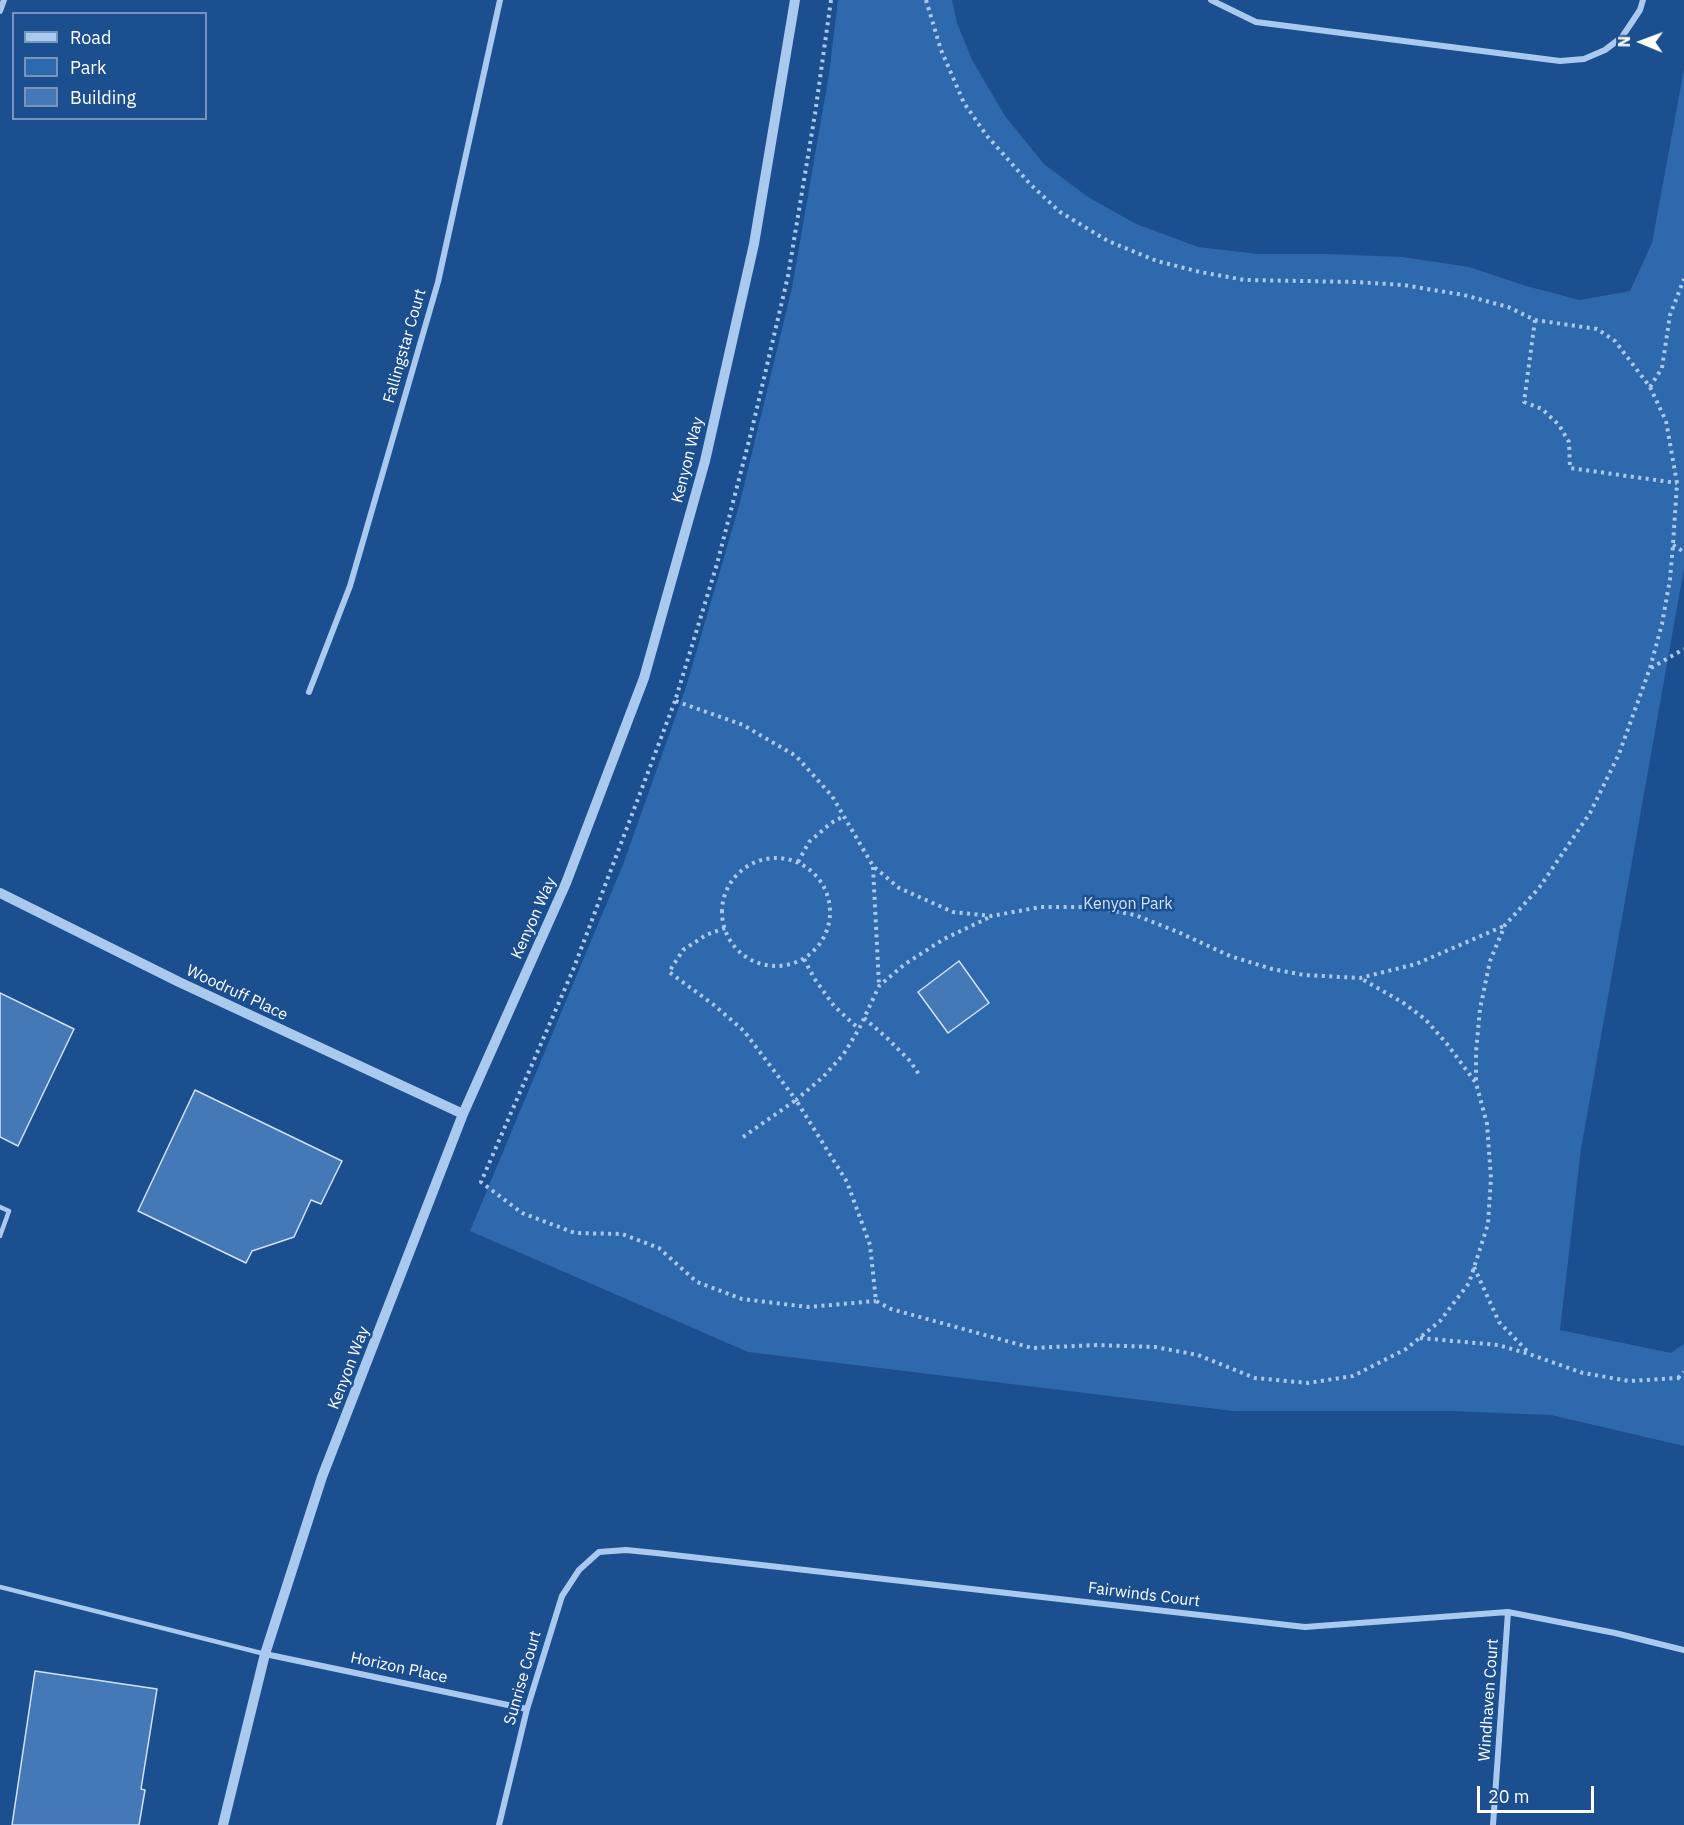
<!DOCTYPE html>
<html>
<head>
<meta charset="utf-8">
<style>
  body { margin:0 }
  #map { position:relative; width:1684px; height:1825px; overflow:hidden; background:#1b4f8f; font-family:"IBM Plex Sans",sans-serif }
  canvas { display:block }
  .legend { position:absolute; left:12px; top:12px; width:195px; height:108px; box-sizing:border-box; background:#1b4f8f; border:2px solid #7695bc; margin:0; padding:8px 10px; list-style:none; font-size:18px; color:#fff }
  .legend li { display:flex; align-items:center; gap:12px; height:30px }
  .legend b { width:30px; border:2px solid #7695bc }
  .north { position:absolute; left:1612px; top:12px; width:60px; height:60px; -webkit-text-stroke:4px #1b4f8f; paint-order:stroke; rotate:271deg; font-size:16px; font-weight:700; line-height:24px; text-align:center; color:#fff }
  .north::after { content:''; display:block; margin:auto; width:21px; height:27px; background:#fff; clip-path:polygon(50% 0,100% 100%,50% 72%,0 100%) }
  .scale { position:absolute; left:1477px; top:1786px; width:117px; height:27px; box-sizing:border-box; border:3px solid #fff; border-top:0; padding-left:8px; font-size:18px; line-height:21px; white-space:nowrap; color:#fff; -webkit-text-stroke:4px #1b4f8f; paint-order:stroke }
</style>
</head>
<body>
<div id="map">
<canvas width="1684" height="1825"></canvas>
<ul class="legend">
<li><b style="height:8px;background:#a9c9ee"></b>Road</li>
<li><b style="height:16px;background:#2e69ad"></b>Park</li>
<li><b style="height:16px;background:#4478b7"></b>Building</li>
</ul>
<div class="north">N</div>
<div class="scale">20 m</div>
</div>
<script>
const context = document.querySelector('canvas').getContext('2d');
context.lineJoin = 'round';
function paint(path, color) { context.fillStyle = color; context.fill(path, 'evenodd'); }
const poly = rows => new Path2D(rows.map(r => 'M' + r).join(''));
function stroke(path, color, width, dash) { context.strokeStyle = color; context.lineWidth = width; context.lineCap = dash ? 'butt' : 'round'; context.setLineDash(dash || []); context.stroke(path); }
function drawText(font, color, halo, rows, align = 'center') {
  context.font = font + ' "IBM Plex Sans",sans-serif'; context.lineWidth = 5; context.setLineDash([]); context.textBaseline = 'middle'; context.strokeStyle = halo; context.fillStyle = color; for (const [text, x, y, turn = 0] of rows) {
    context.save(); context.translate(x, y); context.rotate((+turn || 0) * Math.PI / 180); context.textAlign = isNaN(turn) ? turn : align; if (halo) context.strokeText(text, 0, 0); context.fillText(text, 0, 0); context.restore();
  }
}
const green = poly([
  [838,0,952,0,957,23,972,60,1005,116,1044,164,1088,197,1136,224,1198,247,1258,254,1327,254,1402,257,1469,267,1526,286,1580,300,1630,291,1652,243,1684,69,1684,568,1581,1149,1560,1330,1671,1353,1684,1344,1684,1446,1551,1415,1451,1411,1233,1411,748,1352,470,1231,624,862,686,687,739,506,792,288,829,74]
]);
const building = poly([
  [959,961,989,1003,948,1033,918,992,959,961],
  [0,993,74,1029,18,1146,0,1137,0,993],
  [195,1090,342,1161,321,1204,311,1200,294,1237,252,1251,246,1263,138,1211,195,1090],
  [35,1671,157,1689,141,1789,145,1790,139,1825,12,1825,35,1671]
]);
const path = poly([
  [831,0,815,114,788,276,752,429,717,564,675,701,743,725,796,756,832,796,873,866,899,888,953,912,991,916,1041,907,1092,907,1135,915,1178,932,1230,956,1272,969,1304,975,1360,978,1416,964,1504,926],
  [926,0,941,50,964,103,987,136,1030,184,1060,212,1108,241,1157,261,1200,272,1245,280,1357,282,1403,285,1464,295,1508,307,1535,320,1597,329,1615,341,1650,387,1666,421,1677,483,1673,545,1670,579,1662,624,1650,668,1619,754,1590,813,1539,888,1505,925,1490,961,1480,1009,1476,1052,1476,1083,1447,1044,1425,1019,1402,1002,1360,978],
  [1535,320,1524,402,1542,409,1559,425,1569,442,1570,468,1677,483],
  [1650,387,1662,368,1670,315,1684,279],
  [1673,545,1684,552],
  [1651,668,1684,649],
  [675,701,573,970,481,1182,522,1213,575,1233,622,1234,659,1248,697,1282,742,1299,808,1307,876,1301],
  '722 912a54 54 0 1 1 108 0a54 54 0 1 1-108 0Z',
  [798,862,809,842,831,823,844,816],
  [873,867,879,985],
  [725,928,706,935,683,950,669,972,714,1005,744,1031,796,1100,823,1077,843,1055,859,1029,879,986,905,964,944,939,990,917],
  [804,959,814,978,834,1006,859,1029],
  [864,1018,887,1038,910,1061,920,1076],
  [743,1137,796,1100,847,1182,870,1245,876,1301,891,1309,1032,1348,1097,1345,1155,1347,1198,1355,1255,1378,1308,1383,1353,1376,1406,1349,1440,1321,1469,1283,1488,1224,1491,1178,1487,1124,1476,1083],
  [1474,1267,1499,1322,1529,1353],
  [1420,1338,1498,1345,1529,1354,1583,1373,1629,1381,1678,1378,1684,1380],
  [1678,1378,1684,1372]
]);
const service = poly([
  [0,1207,9,1211,0,1236],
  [0,1587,265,1654]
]);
const minor = poly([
  [1211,0,1256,22,1560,61,1584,59,1605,50,1622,37,1640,10,1643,0],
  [0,11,4,0],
  [309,692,350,586,438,282,500,0],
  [265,1654,527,1709],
  [499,1825,527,1709,562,1596,579,1570,599,1552,626,1550,656,1553,1305,1627,1508,1612,1615,1633,1684,1650],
  [1493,1825,1508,1612]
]);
const tertiary = poly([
  [0,893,179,982,463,1114],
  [223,1825,265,1654,322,1477,463,1114,566,883,644,678,705,461,754,244,795,0]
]);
const streetNames = [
  ["Fallingstar Court",405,346,-74],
  ["Kenyon Way",688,460,-76],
  ["Kenyon Way",534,918,-66],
  ["Woodruff Place",237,993,25],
  ["Kenyon Way",349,1368,-69],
  ["Fairwinds Court",1144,1595,7],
  ["Horizon Place",399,1668,12],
  ["Sunrise Court",523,1678,-74],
  ["Windhaven Court",1489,1700,-86]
];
const parkNames = [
  ["Kenyon Park",1128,904]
];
paint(green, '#2e69ad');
paint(building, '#4478b7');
stroke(building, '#cfe3fa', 1.5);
stroke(path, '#a9c9ee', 4, [3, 4.5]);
stroke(service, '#a9c9ee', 4.5);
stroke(minor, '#a9c9ee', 6);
stroke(tertiary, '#a9c9ee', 10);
drawText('16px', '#fff', '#1b4f8f', streetNames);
drawText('16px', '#cfe3fa', '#1b4f8f', parkNames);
</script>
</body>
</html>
